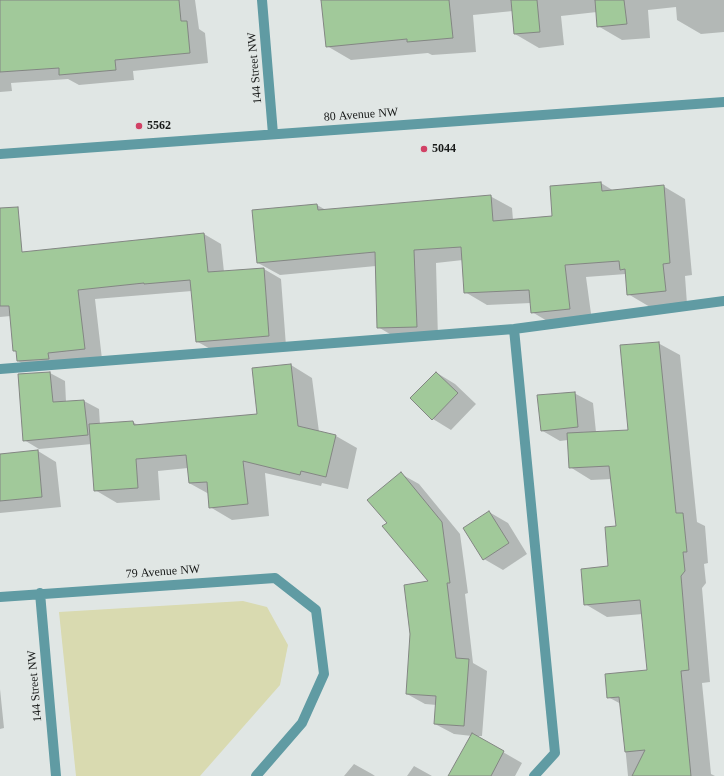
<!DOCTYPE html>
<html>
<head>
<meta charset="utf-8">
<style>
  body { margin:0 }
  canvas { display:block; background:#e0e6e4 }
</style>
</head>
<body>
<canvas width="724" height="776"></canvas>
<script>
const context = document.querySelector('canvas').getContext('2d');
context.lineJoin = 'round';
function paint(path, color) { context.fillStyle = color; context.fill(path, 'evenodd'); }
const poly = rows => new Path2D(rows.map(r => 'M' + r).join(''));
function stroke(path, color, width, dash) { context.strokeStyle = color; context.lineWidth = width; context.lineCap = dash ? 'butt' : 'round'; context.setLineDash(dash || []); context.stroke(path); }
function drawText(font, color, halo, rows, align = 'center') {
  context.font = font + ' Georgia,serif'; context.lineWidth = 3; context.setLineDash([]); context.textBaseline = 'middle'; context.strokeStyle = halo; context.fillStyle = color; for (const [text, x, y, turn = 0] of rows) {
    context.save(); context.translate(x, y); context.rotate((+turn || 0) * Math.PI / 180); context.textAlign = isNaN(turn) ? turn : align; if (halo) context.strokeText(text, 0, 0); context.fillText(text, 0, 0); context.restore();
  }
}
const green = poly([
  [243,601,267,607,288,645,280,685,200,776,76,776,59,612]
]);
const shadow = poly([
  [0,0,195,0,199,29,205,33,208,63,133,71,134,80,79,85,68,79,11,83,12,91,0,92],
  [322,0,724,0,724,32,701,34,677,20,676,7,648,10,650,38,622,40,598,26,597,12,561,16,564,45,539,48,515,34,513,11,473,15,476,52,432,55,428,53,351,60,327,46],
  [601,183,614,191,663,186,685,199,692,275,685,276,687,304,650,307,628,294,626,274,586,277,592,321,554,325,532,312,531,303,487,305,465,292,463,260,436,263,438,339,400,340,378,327,376,266,280,275,258,263,317,205,326,210,490,196,512,208,513,220,553,217,551,186],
  [204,234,221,244,224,272,264,269,281,279,286,346,214,351,196,341,192,291,95,299,102,359,35,371,18,361,17,352,14,350,11,316,0,317,0,255],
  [658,343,680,355,697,522,705,526,708,563,704,564,706,583,702,588,710,682,702,683,711,774,715,776,628,776,621,704,608,697,648,670,643,614,607,617,585,604,609,567,617,527,612,479,591,480,570,467,568,440,560,441,541,430,574,393,593,403,596,432,629,431],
  [291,365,312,378,319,432,336,436,357,448,348,489,322,483,321,486,265,473,269,516,232,520,210,507,209,494,189,483,188,468,158,471,160,500,117,503,95,490,92,444,39,449,24,440,50,373,65,381,66,402,84,401,99,409,100,425,133,422,139,426,258,414],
  [437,373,455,384,476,404,451,430,433,419],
  [38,451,56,462,61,507,0,513,0,454],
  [401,474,419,484,460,534,468,593,465,594,473,663,487,671,482,736,475,736,522,763,515,776,462,776,472,736,454,734,435,724,437,705,425,704,407,694,430,582,388,523],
  [489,512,508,523,527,554,503,570,484,559],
  [0,689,4,728,0,729],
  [354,764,372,774,375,776,344,776],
  [414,766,432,776,407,776]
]);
const building = poly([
  [0,0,179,0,181,21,187,21,190,53,115,60,116,70,59,75,59,68,0,72,0,0],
  [321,0,449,0,453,38,407,42,407,39,326,47,321,0],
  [511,0,537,0,540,32,514,34,511,0],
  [595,0,624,0,627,24,597,27,595,0],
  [601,182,602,191,664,185,670,263,663,264,666,291,627,295,625,269,620,270,619,261,565,265,570,309,531,313,529,290,464,293,461,247,414,250,417,327,377,328,375,252,257,263,252,210,317,204,318,210,491,195,493,221,552,216,550,186,601,182],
  [18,207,22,252,204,233,208,272,264,268,269,336,196,342,190,280,144,284,144,283,78,290,85,349,48,353,49,359,17,361,16,351,13,351,9,306,0,306,0,208,18,207],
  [659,342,676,513,683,513,687,552,683,552,685,571,681,576,689,670,681,671,691,776,632,776,645,750,625,752,619,697,607,698,605,674,647,670,640,600,584,605,581,569,608,566,605,527,616,526,609,466,569,468,567,433,628,430,620,345,659,342],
  [291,364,298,426,336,435,326,477,301,471,300,475,243,461,248,504,209,508,207,482,189,483,186,455,136,459,138,488,94,491,89,424,133,421,134,425,257,414,252,368,291,364],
  [50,372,53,402,84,400,88,435,23,441,18,374,50,372],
  [436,372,458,393,432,420,410,398,436,372],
  [575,392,578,427,541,431,537,395,575,392],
  [38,450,42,497,0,501,0,454,38,450],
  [401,472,442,522,450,583,447,583,456,658,469,659,464,726,434,724,436,696,406,694,410,634,404,585,428,581,382,526,387,523,367,500,401,472],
  [489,511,509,543,483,560,463,528,489,511],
  [472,733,504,751,491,776,448,776,472,733]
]);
const minor = poly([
  [262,0,273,134],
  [0,154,724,102],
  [514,329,555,753,534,776],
  [0,369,514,329,724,301],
  [40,593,56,776],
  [0,597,275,578,316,610,324,674,302,723,256,776]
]);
const markers = [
  [139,126,4,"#d14165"],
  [424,149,4,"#d14165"]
];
const streetNames = [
  ["144 Street NW",255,68,-95],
  ["80 Avenue NW",361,115,-4],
  ["79 Avenue NW",163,572,-4],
  ["144 Street NW",35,686,-95]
];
const poiNames = [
  ["5562",147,126],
  ["5044",432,149]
];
paint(green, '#d9dab0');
paint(shadow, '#0003');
paint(building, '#a1c99a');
stroke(building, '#838683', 1);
stroke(minor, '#609ba3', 10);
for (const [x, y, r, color] of markers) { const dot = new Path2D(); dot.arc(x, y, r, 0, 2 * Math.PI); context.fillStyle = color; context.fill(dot); stroke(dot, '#e0e6e4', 1.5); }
drawText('12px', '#171918', '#e0e6e4', streetNames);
drawText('bold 12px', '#171918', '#e0e6e4', poiNames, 'left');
</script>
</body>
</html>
